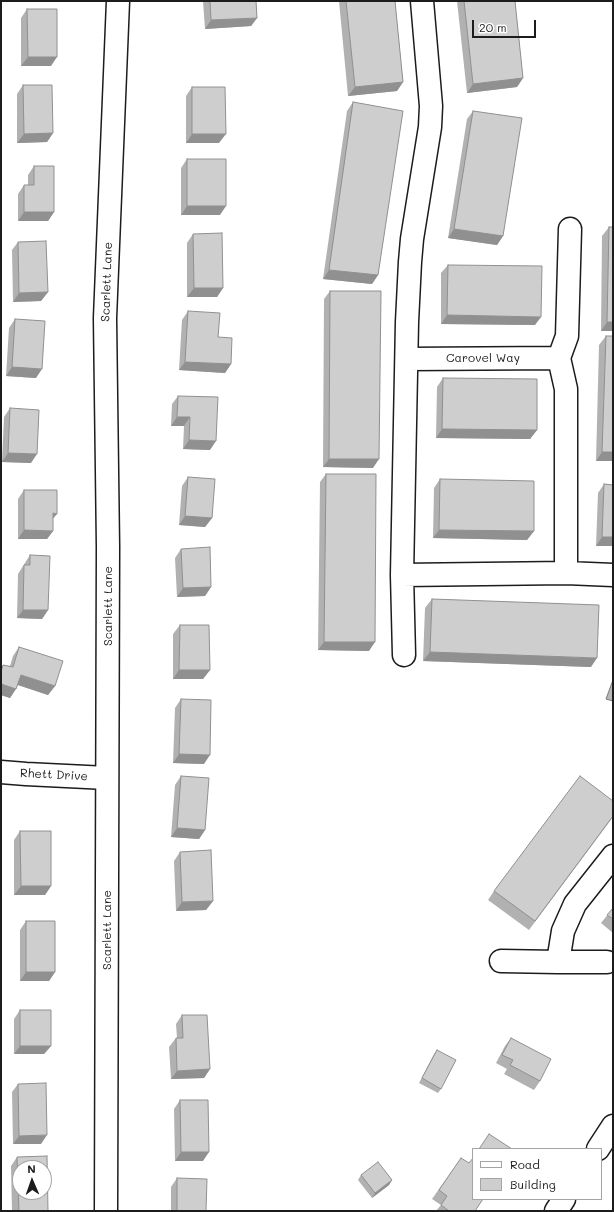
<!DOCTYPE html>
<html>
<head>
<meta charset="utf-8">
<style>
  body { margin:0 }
  #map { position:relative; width:614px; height:1212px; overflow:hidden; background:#fff; font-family:Mali,sans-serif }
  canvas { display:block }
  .frame { position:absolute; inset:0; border:2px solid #1c1c1c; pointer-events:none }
  .legend { position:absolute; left:472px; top:1148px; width:130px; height:52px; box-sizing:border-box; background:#fff; border:1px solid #a4a4a4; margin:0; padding:5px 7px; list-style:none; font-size:12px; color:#1c1c1c }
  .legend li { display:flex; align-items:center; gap:8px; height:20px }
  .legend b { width:20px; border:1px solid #a4a4a4 }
  .north { position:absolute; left:12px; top:1160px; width:40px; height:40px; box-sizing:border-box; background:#fff; border:1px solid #a4a4a4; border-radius:50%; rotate:358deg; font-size:11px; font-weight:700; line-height:16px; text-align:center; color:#1c1c1c }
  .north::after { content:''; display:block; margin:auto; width:14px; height:18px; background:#1c1c1c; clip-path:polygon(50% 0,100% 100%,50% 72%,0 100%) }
  .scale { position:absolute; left:472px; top:20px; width:64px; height:18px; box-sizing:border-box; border:2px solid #1c1c1c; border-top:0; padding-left:5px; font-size:12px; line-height:14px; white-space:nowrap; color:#1c1c1c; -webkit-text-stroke:3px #fff; paint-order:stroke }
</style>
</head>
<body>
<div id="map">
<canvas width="614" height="1212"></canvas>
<div class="frame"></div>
<ul class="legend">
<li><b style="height:5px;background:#fff"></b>Road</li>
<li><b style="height:11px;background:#cecece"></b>Building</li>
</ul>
<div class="north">N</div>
<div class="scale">20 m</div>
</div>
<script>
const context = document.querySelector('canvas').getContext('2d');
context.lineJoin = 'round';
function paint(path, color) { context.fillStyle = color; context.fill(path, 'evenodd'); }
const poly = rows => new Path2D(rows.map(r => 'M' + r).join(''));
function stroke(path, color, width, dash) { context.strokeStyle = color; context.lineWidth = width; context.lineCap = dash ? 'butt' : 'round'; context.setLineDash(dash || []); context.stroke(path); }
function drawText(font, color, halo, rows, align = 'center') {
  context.font = font + ' Mali,sans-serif'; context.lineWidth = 4; context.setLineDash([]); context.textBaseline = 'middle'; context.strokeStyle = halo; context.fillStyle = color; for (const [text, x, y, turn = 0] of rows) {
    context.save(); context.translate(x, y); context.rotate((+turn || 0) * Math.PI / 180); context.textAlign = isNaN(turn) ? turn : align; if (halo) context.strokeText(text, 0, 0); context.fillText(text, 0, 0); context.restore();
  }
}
const water = poly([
  [613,680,613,701,606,699,613,680]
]);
const minor = poly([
  [407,359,559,358],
  [566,573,566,389,559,358,567,336,570,229],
  [402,575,566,573,613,575],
  [404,655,402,575,407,322,410,262,412,239,430,127,431,106,422,1],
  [1,772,26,774,107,778],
  [501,961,558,962],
  [607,962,558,962,563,931,575,904,613,856],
  [106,1211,108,547,105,318,118,1]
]);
const major = poly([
  [598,1149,613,1126],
  [556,1211,564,1199]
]);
const wall = poly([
  [203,1,256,1,257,18,251,26,205,29],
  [339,1,395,1,403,82,397,91,348,96],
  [457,1,515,1,523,78,517,87,467,93],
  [27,9,51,66,21,66,21,18],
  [23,85,53,133,47,142,17,143,17,94],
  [192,87,219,143,186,143,186,96],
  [353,102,378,275,372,284,323,279,347,111],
  [473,111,503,236,497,245,448,238,467,119],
  [187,159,220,215,181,215,181,168],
  [34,166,54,212,48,221,18,221,18,194,24,185,28,185,28,175],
  [609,227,613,331,601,331,602,236],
  [193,234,223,288,217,297,187,297,187,243],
  [18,242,48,292,41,301,13,302,12,250],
  [448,265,535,325,441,324,441,273],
  [330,291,373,468,323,467,324,299],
  [188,311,218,337,231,364,225,373,179,370,182,320],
  [15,319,36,378,6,376,9,328],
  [606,336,613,336,613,461,596,461,599,345],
  [443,378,537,430,530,439,436,438,437,387],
  [178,396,210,450,183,449,184,426,171,426,172,404],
  [10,408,31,463,2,462,4,417],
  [326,474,369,651,318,650,320,482],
  [188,477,212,518,205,527,179,525,182,486],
  [440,479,534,531,527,540,433,538,434,488],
  [604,484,613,485,613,546,596,546,598,493],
  [24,490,53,519,53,531,47,539,18,539,18,499],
  [181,549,211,587,205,596,177,597,175,558],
  [30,555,48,610,42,619,17,618,18,574],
  [432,599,591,667,423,661,425,608],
  [180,625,210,670,203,679,173,679,173,634],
  [19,647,55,686,48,695,18,685,10,698,1,695,1,668,3,665,10,666,13,656],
  [181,699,204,764,173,763,175,708],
  [181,776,205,830,199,839,171,837,175,785],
  [613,817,529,930,488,900,494,891],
  [20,831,51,886,45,895,14,895,14,840],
  [180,852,213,901,206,910,176,911,174,861],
  [613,908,613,933,601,923],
  [26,921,55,972,49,981,20,981,20,930],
  [20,1010,51,1046,44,1054,14,1054,14,1019],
  [182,1015,210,1069,204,1078,171,1079,169,1047,176,1038,177,1038,176,1024],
  [511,1038,540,1081,534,1090,504,1074,507,1069,496,1063,505,1046],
  [437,1050,441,1089,438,1093,419,1083,434,1054],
  [18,1084,41,1144,13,1144,12,1092],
  [180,1100,203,1161,175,1161,174,1109],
  [17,1157,48,1211,12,1211,11,1166],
  [461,1158,475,1211,436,1211,441,1205,432,1199],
  [361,1175,392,1180,389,1185,372,1198,358,1180],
  [177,1178,206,1211,171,1211,171,1187]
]);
const shadedWall = poly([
  [257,18,251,26,205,29,211,20],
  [28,57,57,57,51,66,21,66],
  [523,78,517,87,467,93,473,84],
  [403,82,397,91,348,96,355,87],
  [53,133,47,142,17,143,24,134],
  [192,134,226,134,219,143,186,143],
  [187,206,226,206,220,215,181,215],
  [24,212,54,212,48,221,18,221],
  [454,229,503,236,497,245,448,238],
  [329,270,378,275,372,284,323,279],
  [194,288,223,288,217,297,187,297],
  [48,292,41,301,13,302,19,293],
  [447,315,541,317,535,325,441,324],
  [607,322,613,322,613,331,601,331],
  [185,362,231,364,225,373,179,370],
  [12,367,42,369,36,378,6,376],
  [177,417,190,417,184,426,171,426],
  [442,429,537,430,530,439,436,438],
  [189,440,216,441,210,450,183,449],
  [602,452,613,452,613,461,596,461],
  [8,453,37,454,31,463,2,462],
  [329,459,379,459,373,468,323,467],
  [53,513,57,514,50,522],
  [185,516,212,518,205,527,179,525],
  [24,530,53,531,47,539,18,539],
  [439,530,534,531,527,540,433,538],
  [602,537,613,537,613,546,596,546],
  [211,587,205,596,177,597,183,588],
  [23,610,48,610,42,619,17,618],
  [324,642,375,642,369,651,318,650],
  [430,652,597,658,591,667,423,661],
  [179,670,210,670,203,679,173,679],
  [21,675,55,686,48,695,15,684],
  [1,684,16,689,10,698,1,695],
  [179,754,210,755,204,764,173,763],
  [177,828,205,830,199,839,171,837],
  [21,886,51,886,45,895,14,895],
  [213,901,206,910,176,911,182,902],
  [26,972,55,972,49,981,20,981],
  [20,1046,51,1046,44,1054,14,1054],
  [210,1069,204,1078,171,1079,177,1071],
  [47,1135,41,1144,13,1144,19,1136],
  [181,1152,209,1152,203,1161,175,1161],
  [392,1180,389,1185,372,1198,375,1193]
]);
const building = poly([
  [210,1,256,1,257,18,211,20,210,1],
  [346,1,395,1,403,82,355,87,346,1],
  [464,1,515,1,523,78,473,84,464,1],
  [27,9,57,9,57,57,28,57,27,9],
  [23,85,52,85,53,133,24,134,23,85],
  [192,87,225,87,226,134,192,134,192,87],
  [353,102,403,111,378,275,329,270,353,102],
  [473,111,522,118,503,236,454,229,473,111],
  [187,159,226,159,226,206,187,206,187,159],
  [34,166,54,166,54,212,24,212,24,185,34,185,34,166],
  [609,227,613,227,613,322,607,322,609,227],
  [222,233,223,288,194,288,193,234,222,233],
  [46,241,48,292,19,293,18,242,46,241],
  [448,265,542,266,541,317,447,315,448,265],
  [330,291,381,291,379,459,329,459,330,291],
  [188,311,220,313,218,337,232,338,231,364,185,362,188,311],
  [15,319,45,321,42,369,12,367,15,319],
  [606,336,613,336,613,452,602,452,606,336],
  [443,378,537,379,537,430,442,429,443,378],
  [178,396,218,397,216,441,189,440,190,417,177,417,178,396],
  [10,408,39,410,37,454,8,453,10,408],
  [326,474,376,474,375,642,324,642,326,474],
  [188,477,215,479,212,518,185,516,188,477],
  [440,479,534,481,534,531,439,530,440,479],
  [604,484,613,485,613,537,602,537,604,484],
  [24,490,57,490,57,514,53,513,53,531,24,530,24,490],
  [210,547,211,587,183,588,181,549,210,547],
  [30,555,50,556,48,610,23,610,24,565,30,565,30,555],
  [432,599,599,605,597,658,430,652,432,599],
  [180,625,209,625,210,670,179,670,180,625],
  [19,647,63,661,55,686,21,675,16,689,1,684,1,672,3,665,13,667,19,647],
  [181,699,211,700,210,755,179,754,181,699],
  [181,776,209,778,205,830,177,828,181,776],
  [580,776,613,801,613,816,535,921,494,891,580,776],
  [20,831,51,831,51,886,21,886,20,831],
  [211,850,213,901,182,902,180,852,211,850],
  [613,908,613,919,607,915,613,908],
  [26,921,55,921,55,972,26,972,26,921],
  [20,1010,51,1010,51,1046,20,1046,20,1010],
  [182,1015,207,1015,210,1069,177,1071,176,1038,183,1038,182,1015],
  [511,1038,551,1059,540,1081,510,1065,513,1060,502,1055,511,1038],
  [437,1050,456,1060,441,1089,422,1078,437,1050],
  [46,1083,47,1135,19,1136,18,1084,46,1083],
  [180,1100,208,1100,209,1152,181,1152,180,1100],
  [489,1134,512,1149,479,1149,489,1134],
  [47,1156,48,1211,19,1211,17,1157,47,1156],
  [20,1168,44,1168,44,1192,20,1192,20,1168],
  [461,1158,469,1163,473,1158,473,1199,483,1199,475,1211,449,1211,441,1205,447,1196,439,1190,461,1158],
  [378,1162,392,1180,375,1193,361,1175,378,1162],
  [177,1178,207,1179,206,1211,177,1211,177,1178]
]);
const streetNames = [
  ["Scarlett Lane",107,282,-88],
  ["Carovel Way",483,358],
  ["Scarlett Lane",108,606,-90],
  ["Rhett Drive",54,775,3],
  ["Scarlett Lane",107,930,-90]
];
paint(water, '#b8b8b8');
stroke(water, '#7a7a7a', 1);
stroke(minor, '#1c1c1c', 25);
stroke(major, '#1c1c1c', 25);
stroke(minor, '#fff', 22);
stroke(major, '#fff', 22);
paint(wall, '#b1b1b1');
paint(shadedWall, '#909090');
paint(building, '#cecece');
stroke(building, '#909090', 1);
drawText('12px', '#1c1c1c', '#fff', streetNames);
</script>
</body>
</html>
